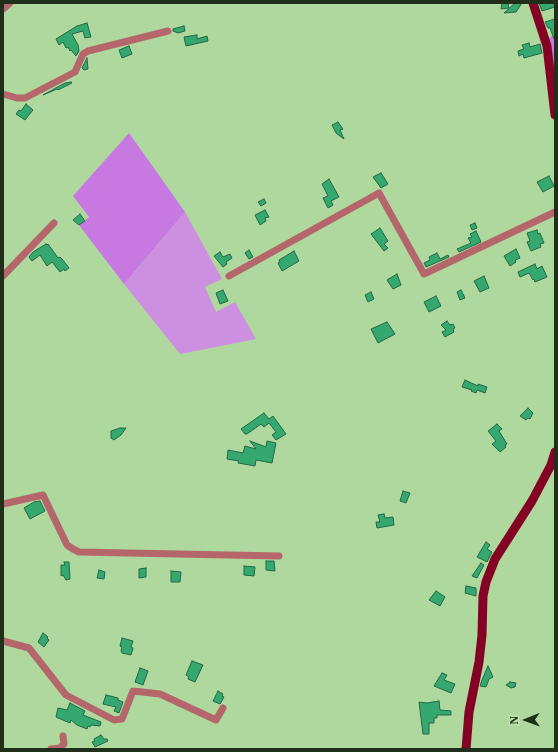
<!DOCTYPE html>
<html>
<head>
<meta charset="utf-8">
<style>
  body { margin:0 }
  #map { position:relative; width:558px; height:752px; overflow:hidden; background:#afd89f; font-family:"IBM Plex Serif",serif }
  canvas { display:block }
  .frame { position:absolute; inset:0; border:4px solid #1f2f19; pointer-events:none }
  .north { position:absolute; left:506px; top:700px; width:40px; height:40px; -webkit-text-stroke:3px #bbe5ac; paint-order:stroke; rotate:269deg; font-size:11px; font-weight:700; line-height:16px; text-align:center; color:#1f2f19 }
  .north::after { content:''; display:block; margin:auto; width:14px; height:18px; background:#1f2f19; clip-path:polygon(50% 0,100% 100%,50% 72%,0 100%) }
</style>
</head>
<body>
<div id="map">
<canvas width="558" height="752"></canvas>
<div class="frame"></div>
<div class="north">N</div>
</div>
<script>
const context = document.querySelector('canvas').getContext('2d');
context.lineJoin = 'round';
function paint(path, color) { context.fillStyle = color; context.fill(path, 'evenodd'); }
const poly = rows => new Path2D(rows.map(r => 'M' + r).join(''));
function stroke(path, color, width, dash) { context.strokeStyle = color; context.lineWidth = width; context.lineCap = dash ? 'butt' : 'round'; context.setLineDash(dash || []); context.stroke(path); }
const green = poly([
  [185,212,222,279,205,287,216,312,235,302,256,339,180,354,124,284]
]);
const forest = poly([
  [555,35,555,86,549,38],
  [129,133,185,212,124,284,79,225,89,217,73,196]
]);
const building = poly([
  [502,3,508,3,509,8,501,9,502,3],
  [515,3,522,3,516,12,504,13,515,3],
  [539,3,555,3,555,7,542,11,539,3],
  [555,19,555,39,554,39,550,28,548,28,545,22,555,19],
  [87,23,91,37,85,38,83,31,72,34,78,45,79,51,76,56,71,50,70,51,68,47,66,48,63,42,59,45,56,39,77,26,87,23],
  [184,26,185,31,178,33,173,31,173,29,184,26],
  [197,35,197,39,207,36,208,41,186,46,184,37,197,35],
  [529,43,530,47,540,44,542,53,524,58,523,54,519,56,518,51,524,49,522,45,529,43],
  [129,46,132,54,122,58,119,50,129,46],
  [87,58,88,69,84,70,82,68,87,58],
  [71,82,72,83,58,90,57,89,43,95,65,83,71,82],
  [26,104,33,110,25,120,16,114,19,110,21,111,26,104],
  [338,122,343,129,340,130,344,139,336,133,332,125,338,122],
  [381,173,388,184,381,188,373,177,381,173],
  [549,176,554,186,543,192,537,182,549,176],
  [329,179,339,197,331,201,333,205,328,208,323,198,328,196,322,184,329,179],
  [264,199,266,203,261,206,258,202,264,199],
  [265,210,269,217,265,218,266,221,260,225,255,215,265,210],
  [80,214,85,221,79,225,73,220,80,214],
  [475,223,477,228,472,230,470,225,475,223],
  [380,228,388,241,384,244,388,248,384,251,371,234,380,228],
  [537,230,538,234,540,233,544,243,540,244,541,247,531,251,527,242,530,241,527,233,537,230],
  [476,231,481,242,459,252,457,249,471,243,468,238,472,237,470,234,476,231],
  [46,244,47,245,48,244,58,258,60,257,62,259,69,268,65,271,64,269,60,272,52,262,47,266,40,255,32,261,29,257,33,252,46,244],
  [516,249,520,258,515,260,516,262,510,266,504,256,516,249],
  [249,250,253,257,249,259,245,253,249,250],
  [294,251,299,261,282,271,278,263,280,262,279,260,294,251],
  [220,252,223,257,230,254,232,258,226,262,227,264,223,267,214,256,220,252],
  [437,253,440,259,448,255,449,257,426,267,424,263,430,260,429,257,437,253],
  [535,264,537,269,542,266,547,277,535,282,534,279,533,280,529,273,520,277,518,272,535,264],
  [397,274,401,285,393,289,387,280,397,274],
  [484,276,489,288,480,292,474,281,484,276],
  [223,290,228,301,220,304,216,293,223,290],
  [461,290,465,298,460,300,457,292,461,290],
  [371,292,374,299,368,302,365,295,371,292],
  [436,296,441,306,429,312,424,302,436,296],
  [447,321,450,325,453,324,455,328,453,329,454,332,445,337,442,332,446,330,441,325,447,321],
  [387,322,395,334,378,343,371,329,387,322],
  [465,380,478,386,478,384,487,387,485,393,477,390,476,393,471,391,472,390,462,387,465,380],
  [528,408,533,413,530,419,528,418,526,420,520,416,528,408],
  [264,413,269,419,273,416,286,434,276,440,272,435,276,432,269,423,264,427,261,424,247,434,245,434,241,429,264,413],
  [497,424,502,429,499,431,507,444,505,445,506,447,500,452,492,444,496,441,488,431,497,424],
  [120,428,126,428,121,435,114,440,111,438,111,431,120,428],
  [250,441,266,447,267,441,276,443,272,463,256,460,255,466,238,463,239,461,227,459,228,450,243,453,245,446,256,449,250,441],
  [403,491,410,493,406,503,400,501,403,491],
  [40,501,45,511,30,519,24,508,34,502,40,501],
  [384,514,385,518,393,517,394,525,377,528,376,522,380,522,378,515,384,514],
  [486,542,490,545,487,549,492,552,487,562,477,557,486,542],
  [266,561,274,561,275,571,266,570,266,561],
  [64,562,69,562,70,579,66,580,63,575,61,576,61,565,65,565,64,562],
  [481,563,484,565,477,578,472,576,481,563],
  [244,566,255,567,254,576,244,575,244,566],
  [146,568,146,577,139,578,139,569,146,568],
  [99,570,105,572,104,579,97,578,99,570],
  [171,571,181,572,180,582,171,582,171,571],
  [466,586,476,588,476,596,465,593,466,586],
  [436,591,445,597,440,606,429,600,436,591],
  [43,633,48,637,47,638,49,640,44,647,38,642,43,633],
  [122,638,133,641,131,647,133,648,131,655,122,653,121,651,122,647,120,646,122,638],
  [192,661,203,665,195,682,188,679,189,677,186,675,192,661],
  [488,666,493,677,489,679,486,687,480,686,482,680,488,666],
  [140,668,148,671,143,685,135,682,140,668],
  [442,673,447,675,444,680,455,684,451,693,434,686,442,673],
  [510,682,516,683,515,687,511,688,506,685,510,682],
  [218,691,223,694,222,696,224,697,220,704,213,701,218,691],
  [106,695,118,698,118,700,123,702,119,713,114,711,116,707,103,704,106,695],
  [439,701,440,710,451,711,451,715,437,715,437,718,434,718,434,723,429,723,429,734,423,734,419,702,427,703,439,701],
  [70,703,85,711,83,715,101,722,100,726,91,725,90,727,88,726,87,729,77,725,71,720,70,723,56,717,58,708,67,710,70,703],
  [101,735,104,739,107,739,108,741,95,747,92,742,95,741,94,739,101,735]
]);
const minor = poly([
  [3,9,10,3],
  [3,94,17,98,25,98,75,72,83,54,88,51,168,31],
  [3,276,54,223],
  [229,276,379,193,424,274,555,212],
  [3,504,43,495,67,545,73,549,79,552,279,556],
  [3,641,29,648,66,695,114,720,122,719,133,691,160,694,216,720,223,708],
  [51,749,60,748,64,744,63,736]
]);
const major = poly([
  [533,3,547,46,555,115],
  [466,749,469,712,479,662,482,635,483,596,486,582,495,559,532,501,551,465,555,452]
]);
paint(green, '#cd90e1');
paint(forest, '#c778e1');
paint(building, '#34a86f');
stroke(building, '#246845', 1);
stroke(minor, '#b5666a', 7);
stroke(major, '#840224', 9);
</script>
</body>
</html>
